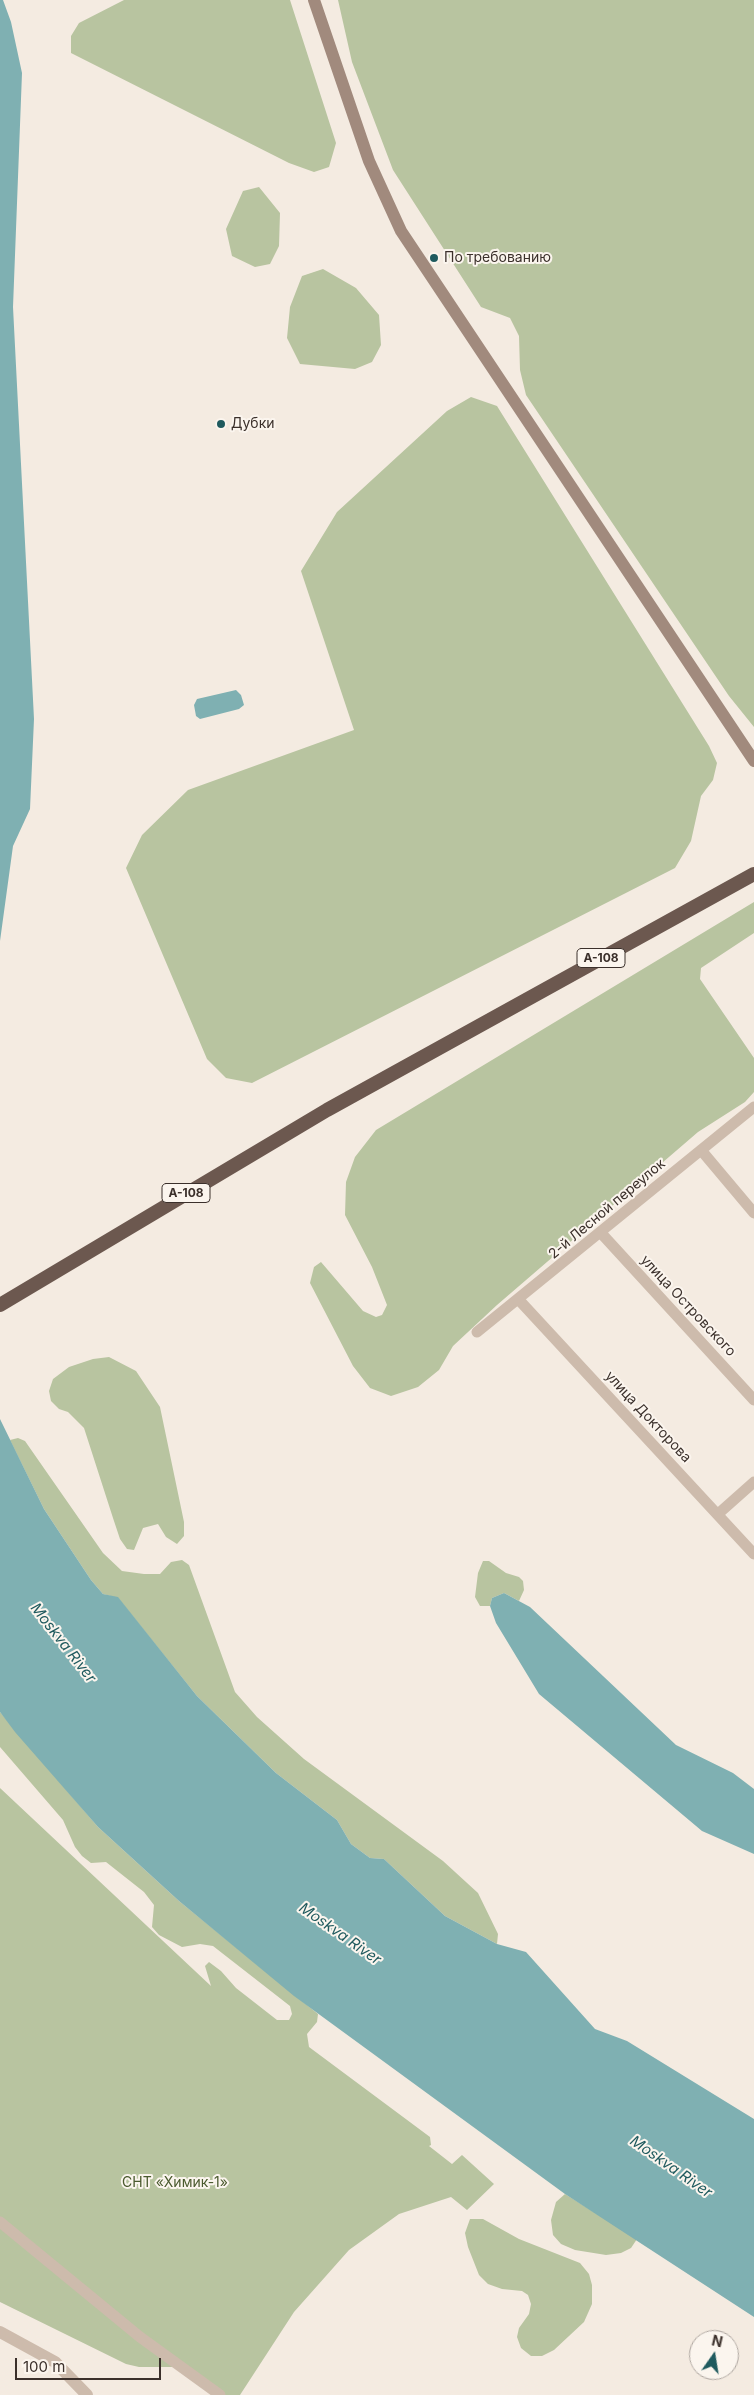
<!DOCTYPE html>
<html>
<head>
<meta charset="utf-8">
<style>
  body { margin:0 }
  #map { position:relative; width:754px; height:2395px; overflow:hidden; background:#f4ebe1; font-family:Inter,sans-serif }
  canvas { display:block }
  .north { position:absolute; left:689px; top:2330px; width:50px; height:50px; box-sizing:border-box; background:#fbf5ee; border:1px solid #aea6a0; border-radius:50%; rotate:13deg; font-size:14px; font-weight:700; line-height:20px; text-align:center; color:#3b302b }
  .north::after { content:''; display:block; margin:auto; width:18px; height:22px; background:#1f5a5e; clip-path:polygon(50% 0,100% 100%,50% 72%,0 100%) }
  .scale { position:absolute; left:15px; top:2358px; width:146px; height:22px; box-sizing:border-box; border:2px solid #3b302b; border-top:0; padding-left:6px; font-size:15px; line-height:18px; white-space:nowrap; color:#3b302b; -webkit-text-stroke:4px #fbf5ee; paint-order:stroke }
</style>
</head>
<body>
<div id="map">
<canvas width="754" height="2395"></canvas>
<div class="north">N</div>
<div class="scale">100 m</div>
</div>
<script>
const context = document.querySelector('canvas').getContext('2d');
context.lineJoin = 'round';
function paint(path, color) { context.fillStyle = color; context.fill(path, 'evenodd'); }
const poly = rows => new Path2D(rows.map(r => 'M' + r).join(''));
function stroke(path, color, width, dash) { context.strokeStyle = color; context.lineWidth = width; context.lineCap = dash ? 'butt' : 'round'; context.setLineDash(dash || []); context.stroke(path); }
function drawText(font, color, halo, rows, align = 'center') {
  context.font = font + ' Inter,sans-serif'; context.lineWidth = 4; context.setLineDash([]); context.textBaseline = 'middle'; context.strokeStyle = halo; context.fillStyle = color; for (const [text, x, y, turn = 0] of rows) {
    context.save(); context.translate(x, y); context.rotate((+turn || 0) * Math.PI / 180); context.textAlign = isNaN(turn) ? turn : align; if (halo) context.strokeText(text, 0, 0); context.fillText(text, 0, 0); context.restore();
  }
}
const green = poly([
  [124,0,290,0,336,143,329,167,314,172,289,163,71,53,71,36,79,23],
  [338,0,754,0,754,727,729,696,526,395,520,370,519,336,510,318,481,307,393,170,352,62],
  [259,187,280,213,279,246,270,264,255,267,232,256,226,229,243,191],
  [323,269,356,288,379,315,381,345,372,362,355,369,300,364,287,338,290,307,302,276],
  [471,397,497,406,709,746,717,763,713,780,701,796,691,841,675,868,252,1083,226,1078,207,1059,126,868,142,835,188,790,354,730,301,571,337,512,447,411],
  [754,902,754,933,701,968,700,979,754,1058,754,1092,745,1102,698,1132,497,1305,453,1346,439,1370,418,1387,391,1396,370,1388,353,1366,310,1283,314,1267,321,1262,363,1311,376,1317,382,1315,387,1305,372,1267,345,1215,346,1182,355,1157,376,1130],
  [109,1357,136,1371,160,1407,184,1522,184,1536,177,1544,166,1537,158,1524,143,1528,134,1550,127,1549,120,1539,113,1518,84,1428,68,1412,59,1409,51,1401,49,1391,53,1379,69,1367,93,1359],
  [18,1438,25,1441,103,1553,122,1571,144,1574,160,1574,171,1562,182,1560,189,1565,235,1692,257,1717,304,1759,443,1861,478,1893,498,1934,497,1944,445,1916,384,1859,370,1858,351,1844,337,1820,276,1773,197,1696,118,1598,103,1594,91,1580,44,1509,10,1440],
  [483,1561,489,1561,506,1573,519,1577,523,1581,524,1590,519,1601,504,1593,492,1598,490,1606,480,1606,475,1597,478,1573],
  [0,1712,98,1827,179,1901,318,2014,317,2022,307,2034,309,2047,430,2137,431,2145,429,2146,452,2164,462,2155,494,2184,467,2210,451,2197,399,2214,349,2250,294,2312,240,2395,220,2395,181,2367,139,2367,126,2364,0,2302,0,1788,211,1986,205,1966,209,1962,221,1971,236,1988,277,2020,289,2020,292,2014,290,2006,213,1946,200,1944,182,1947,159,1935,152,1927,154,1905,144,1892,106,1862,91,1863,82,1856,75,1847,63,1820,0,1747],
  [565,2194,637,2239,631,2248,621,2253,606,2255,575,2250,561,2244,553,2235,551,2220,556,2202],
  [470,2219,483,2219,519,2239,580,2263,589,2274,592,2285,592,2304,584,2322,554,2350,542,2356,531,2356,521,2348,517,2337,519,2328,529,2314,531,2304,528,2295,522,2291,502,2289,488,2284,479,2275,468,2247,465,2233]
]);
const water = poly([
  [0,0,3,0,11,22,22,73,13,307,34,719,30,809,13,846,0,941],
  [236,690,241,695,244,705,239,709,200,719,196,716,194,705,197,699],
  [0,1419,44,1509,91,1580,103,1594,118,1597,197,1696,276,1773,337,1820,351,1844,370,1858,384,1859,445,1916,497,1944,526,1952,595,2029,627,2041,754,2119,754,2317,565,2194,294,1996,179,1901,98,1827,15,1732,0,1712],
  [504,1593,530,1607,676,1745,733,1773,754,1789,754,1854,702,1831,539,1694,496,1623,490,1606,492,1598]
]);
const minor = poly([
  [701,1150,754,1213],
  [601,1233,754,1400],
  [519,1300,754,1554],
  [477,1332,754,1107],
  [718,1514,754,1482],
  [0,2222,140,2337,220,2395]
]);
const tertiary = poly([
  [0,2332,55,2362,87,2395]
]);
const secondary = poly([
  [314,0,369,161,401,231,754,761]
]);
const trunk = poly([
  [0,1305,327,1110,754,874]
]);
const markers = [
  [434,258,5,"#1f5a5e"],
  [221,424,5,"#1f5a5e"]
];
const shields = [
  [601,958,48],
  [186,1193,48]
];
const shieldNames = [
  ["А-108",601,958],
  ["А-108",186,1193]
];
const poiNames = [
  ["По требованию",444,258],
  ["Дубки",231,424]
];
const streetNames = [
  ["2-й Лесной переулок",607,1209,-40],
  ["улица Островского",688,1306,47],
  ["улица Докторова",648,1417,47]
];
const parkNames = [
  ["СНТ «Химик-1»",175,2183]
];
const waterNames = [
  ["Moskva River",63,1643,52],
  ["Moskva River",340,1934,35],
  ["Moskva River",671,2167,35]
];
paint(green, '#b8c4a0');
paint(water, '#7fb0b2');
stroke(minor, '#cdbbac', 11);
stroke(tertiary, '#cdbbac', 12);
stroke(secondary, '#a18a7d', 12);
stroke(trunk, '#6c584f', 14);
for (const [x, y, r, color] of markers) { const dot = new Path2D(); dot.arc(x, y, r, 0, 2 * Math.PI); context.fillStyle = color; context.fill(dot); stroke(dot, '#fbf5ee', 2); }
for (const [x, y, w] of shields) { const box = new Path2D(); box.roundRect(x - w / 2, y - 9.5, w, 19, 4); context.fillStyle = '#fbf5ee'; context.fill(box); stroke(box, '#3b302b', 1); }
drawText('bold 12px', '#3b302b', null, shieldNames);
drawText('14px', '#3b302b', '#fbf5ee', poiNames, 'left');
drawText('14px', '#3b302b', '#fbf5ee', streetNames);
drawText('14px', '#4a5a2e', '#fbf5ee', parkNames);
drawText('italic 15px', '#1f5a5e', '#fbf5ee', waterNames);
</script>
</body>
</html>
